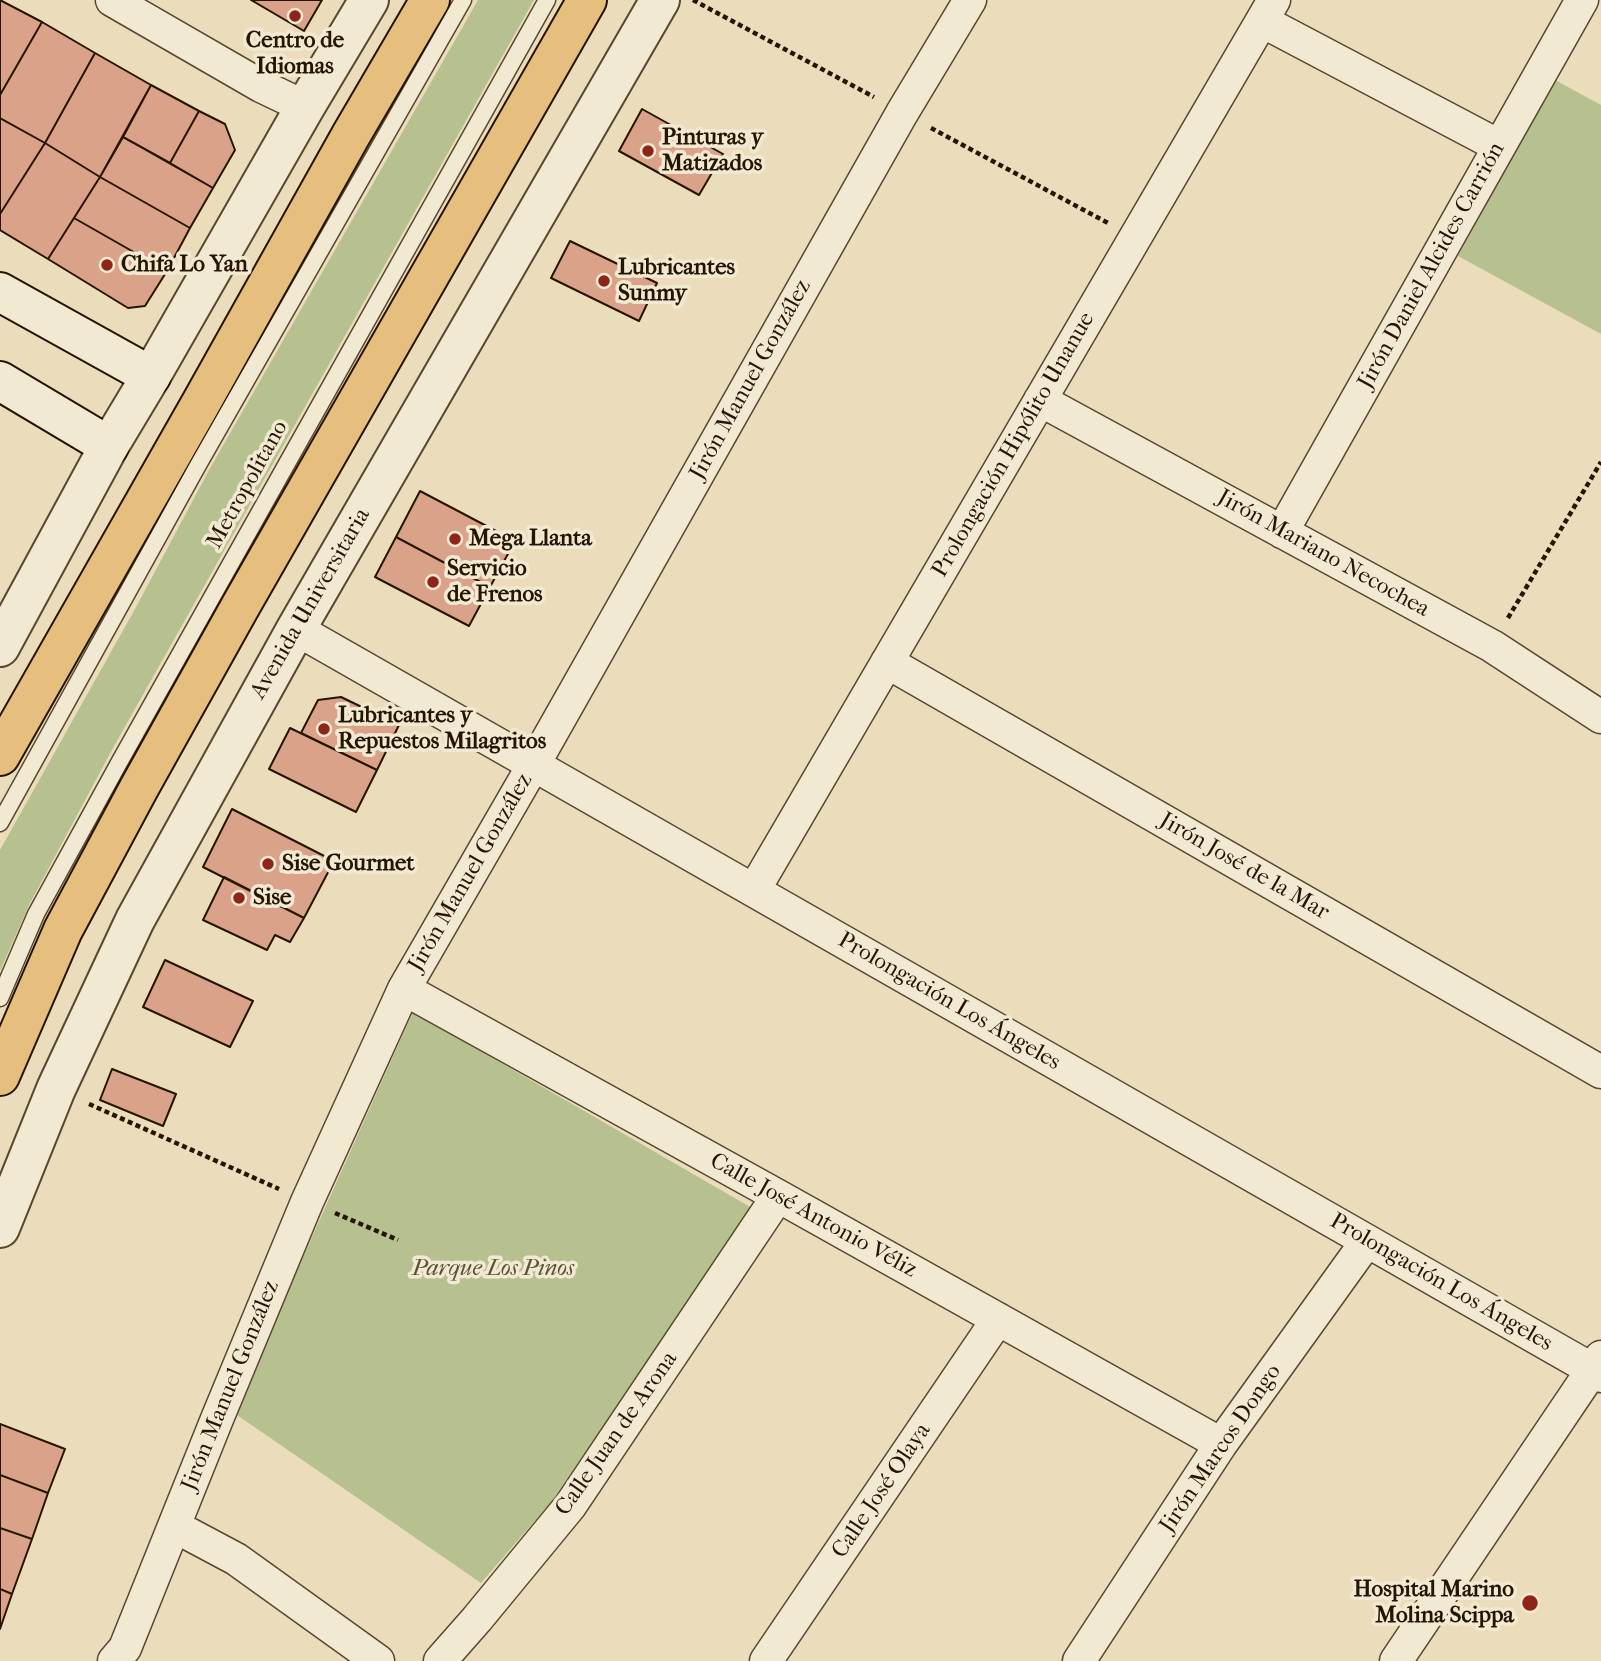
<!DOCTYPE html>
<html>
<head>
<meta charset="utf-8">
<style>
  body { margin:0 }
  canvas { display:block; background:#ebddbb }
</style>
</head>
<body>
<canvas width="1601" height="1661"></canvas>
<script>
const context = document.querySelector('canvas').getContext('2d');
context.lineJoin = 'round';
function paint(path, color) { context.fillStyle = color; context.fill(path, 'evenodd'); }
const poly = rows => new Path2D(rows.map(r => 'M' + r).join(''));
function stroke(path, color, width, dash) { context.strokeStyle = color; context.lineWidth = width; context.lineCap = dash ? 'butt' : 'round'; context.setLineDash(dash || []); context.stroke(path); }
function drawText(font, color, halo, rows, align = 'center') {
  context.font = font + ' "IM FELL French Canon",serif'; context.lineWidth = 7; context.setLineDash([]); context.textBaseline = 'middle'; context.strokeStyle = halo; context.fillStyle = color; for (const [text, x, y, turn = 0] of rows) {
    context.save(); context.translate(x, y); context.rotate((+turn || 0) * Math.PI / 180); context.textAlign = isNaN(turn) ? turn : align; if (halo) context.strokeText(text, 0, 0); context.fillText(text, 0, 0); context.restore();
  }
}
const green = poly([
  [478,0,534,0,113,748,29,905,0,971,0,850,135,609,209,470],
  [1555,80,1601,105,1601,334,1458,256],
  [413,1012,752,1208,551,1502,481,1583,237,1415,298,1268]
]);
const building = poly([
  [0,0,42,22,0,95,0,0],
  [251,0,322,0,304,31,251,0],
  [42,22,95,53,45,143,0,118,0,95,42,22],
  [95,53,151,85,100,177,45,143,95,53],
  [151,85,199,111,170,163,123,137,151,85],
  [642,109,723,154,699,195,619,151,642,109],
  [199,111,225,124,235,150,213,188,170,163,199,111],
  [0,118,45,143,0,214,0,118],
  [123,137,213,188,190,228,100,177,123,137],
  [45,143,100,177,48,259,0,230,0,214,45,143],
  [100,177,190,228,167,271,74,218,100,177],
  [74,218,167,271,145,306,128,308,48,259,74,218],
  [570,241,657,283,639,321,551,278,570,241],
  [420,491,515,541,490,587,396,537,420,491],
  [396,537,490,587,469,626,375,577,396,537],
  [341,697,399,725,377,770,301,733,318,700,341,697],
  [290,728,377,770,356,812,269,769,290,728],
  [232,809,334,861,304,918,203,867,232,809],
  [224,877,304,918,290,942,275,935,267,950,203,920,224,877],
  [165,960,253,1001,230,1047,143,1007,165,960],
  [112,1069,176,1094,163,1126,100,1100,112,1069],
  [0,1424,65,1449,48,1493,0,1475,0,1424],
  [0,1475,48,1493,32,1539,0,1528,0,1475],
  [0,1528,32,1539,12,1594,0,1589,0,1528],
  [0,1589,12,1594,0,1629,0,1589]
]);
const path = poly([
  [693,0,874,97],
  [931,128,1108,223],
  [1508,618,1601,462],
  [89,1104,279,1189],
  [335,1213,398,1240]
]);
const service = poly([
  [0,823,197,467,463,0],
  [0,998,36,914,120,761,547,0]
]);
const minor = poly([
  [112,0,261,86,305,107],
  [1262,21,1499,146],
  [1040,400,1492,646,1601,717],
  [1282,532,1582,0],
  [296,629,1593,1370,1601,1376],
  [887,662,1601,1072],
  [754,890,1274,0],
  [404,989,778,1196,1221,1444],
  [174,1526,236,1559,378,1661],
  [114,1661,125,1648,217,1419,307,1202,404,989,534,764,902,113,970,0],
  [440,1661,477,1619,570,1506,778,1196],
  [766,1661,998,1319],
  [1079,1661,1221,1444,1367,1241],
  [1396,1661,1601,1357]
]);
const tertiary = poly([
  [0,647,109,446,151,376,305,107,369,0],
  [0,1228,56,1089,135,920,296,629,660,0]
]);
const secondary = poly([
  [0,292,151,376],
  [0,381,109,446]
]);
const primary = poly([
  [0,756,201,403,351,135,430,0],
  [0,1076,63,930,139,788,240,607,587,0]
]);
const markers = [
  [295,16,7,"#8f2418"],
  [648,151,7,"#8f2418"],
  [107,265,7,"#8f2418"],
  [604,281,7,"#8f2418"],
  [455,539,7,"#8f2418"],
  [433,582,7,"#8f2418"],
  [324,729,7,"#8f2418"],
  [268,864,7,"#8f2418"],
  [239,898,7,"#8f2418"],
  [1530,1603,9,"#8f2418"]
];
const poiNames = [
  ["Centro de",295,41,"center"],
  ["Idiomas",295,67,"center"],
  ["Pinturas y",662,138],
  ["Matizados",662,164],
  ["Chifa Lo Yan",121,265],
  ["Lubricantes",618,268],
  ["Sunmy",618,294],
  ["Mega Llanta",469,539],
  ["Servicio",447,569],
  ["de Frenos",447,595],
  ["Lubricantes y",338,716],
  ["Repuestos Milagritos",338,742],
  ["Sise Gourmet",282,864],
  ["Sise",253,898],
  ["Hospital Marino",1514,1590,"right"],
  ["Molina Scippa",1514,1616,"right"]
];
const streetNames = [
  ["Jirón Daniel Alcides Carrión",1432,266,-61],
  ["Jirón Manuel González",751,380,-61],
  ["Prolongación Hipólito Unanue",1014,445,-60],
  ["Metropolitano",248,485,-61],
  ["Jirón Mariano Necochea",1323,554,29],
  ["Avenida Universitaria",311,604,-60],
  ["Jirón José de la Mar",1244,867,30],
  ["Jirón Manuel González",471,873,-60],
  ["Prolongación Los Ángeles",949,1002,30],
  ["Calle José Antonio Véliz",813,1216,29],
  ["Prolongación Los Ángeles",1441,1283,30],
  ["Jirón Manuel González",231,1386,-68],
  ["Calle Juan de Arona",617,1434,-55],
  ["Jirón Marcos Dongo",1221,1449,-56],
  ["Calle José Olaya",882,1491,-56]
];
const parkNames = [
  ["Parque Los Pinos",493,1269]
];
paint(green, '#b7c190');
paint(building, '#daa288');
stroke(building, '#261500', 2);
stroke(service, '#57472f', 19);
stroke(minor, '#57472f', 35);
stroke(tertiary, '#57472f', 42);
stroke(secondary, '#261500', 42);
stroke(primary, '#261500', 42);
stroke(path, '#261500', 4.5, [5, 3.5]);
stroke(service, '#f2e9d3', 16);
stroke(minor, '#f2e9d3', 32);
stroke(tertiary, '#f2e9d3', 38);
stroke(secondary, '#f2e9d3', 38);
stroke(primary, '#e6be7e', 38);
for (const [x, y, r, color] of markers) { const dot = new Path2D(); dot.arc(x, y, r, 0, 2 * Math.PI); context.fillStyle = color; context.fill(dot); stroke(dot, '#f2e9d3', 2.5); }
drawText('bold 23px', '#261500', '#f2e9d3', poiNames, 'left');
drawText('23px', '#261500', '#f2e9d3', streetNames);
drawText('italic 23px', '#595132', '#f2e9d3', parkNames);
</script>
</body>
</html>
